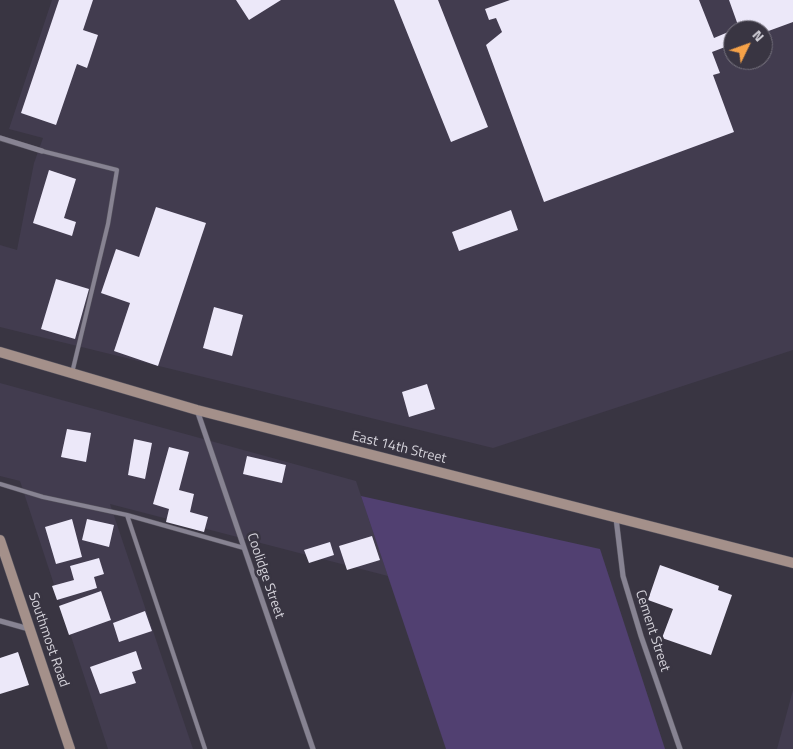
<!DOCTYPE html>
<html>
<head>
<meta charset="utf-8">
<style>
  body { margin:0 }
  #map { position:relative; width:793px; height:749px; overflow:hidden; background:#393542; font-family:"Titillium Web",sans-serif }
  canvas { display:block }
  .north { position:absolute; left:723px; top:20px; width:50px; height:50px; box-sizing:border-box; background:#393542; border:1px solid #77747f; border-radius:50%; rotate:48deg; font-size:14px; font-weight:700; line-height:20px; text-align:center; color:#d4d2da }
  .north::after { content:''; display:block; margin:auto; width:18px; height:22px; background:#f6a248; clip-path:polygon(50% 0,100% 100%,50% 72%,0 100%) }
</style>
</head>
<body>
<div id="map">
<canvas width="793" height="749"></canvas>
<div class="north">N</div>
</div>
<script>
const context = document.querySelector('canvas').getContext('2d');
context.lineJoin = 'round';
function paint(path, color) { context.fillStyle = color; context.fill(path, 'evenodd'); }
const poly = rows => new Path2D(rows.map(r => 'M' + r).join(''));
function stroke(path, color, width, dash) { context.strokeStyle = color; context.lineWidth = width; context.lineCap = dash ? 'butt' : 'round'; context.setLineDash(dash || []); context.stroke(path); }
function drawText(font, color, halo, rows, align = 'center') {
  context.font = font + ' "Titillium Web",sans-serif'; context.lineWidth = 5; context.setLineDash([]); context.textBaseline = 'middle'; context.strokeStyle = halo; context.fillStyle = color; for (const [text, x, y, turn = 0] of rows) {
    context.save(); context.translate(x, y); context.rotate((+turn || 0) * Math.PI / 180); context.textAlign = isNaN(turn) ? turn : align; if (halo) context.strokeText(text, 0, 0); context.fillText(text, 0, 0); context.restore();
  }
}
const built = poly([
  [52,0,793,0,793,350,493,448,0,327,0,245,17,250,34,163,43,138,9,129],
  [733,30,763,30,763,60,733,60],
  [0,383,356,481,388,576,110,504,193,749,108,749,20,481,0,476],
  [793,690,793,749,777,749]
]);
const green = poly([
  [361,496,600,549,665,749,446,749]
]);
const building = poly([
  [59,0,93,0,83,30,98,35,87,68,77,64,56,125,21,113],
  [236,0,281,0,249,20],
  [394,0,438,0,488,127,451,142],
  [510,0,699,0,714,38,733,30,733,44,712,52,720,73,713,75,734,132,544,202,486,45,502,32,496,18,489,20,485,9],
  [729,0,793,0,793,22,763,33,763,30,735,30,739,28],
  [49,170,76,179,64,218,76,222,72,236,33,223],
  [156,207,206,223,158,366,114,351,130,303,101,293,116,249,139,257],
  [511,210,518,230,459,251,452,232],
  [56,279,89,289,75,339,41,329],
  [214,307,243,315,232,356,203,348],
  [427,384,435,409,409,417,402,392],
  [67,429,91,433,86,462,61,457],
  [134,439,152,443,145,479,128,475],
  [169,447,189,452,179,490,194,494,190,512,208,517,204,532,166,522,169,509,153,504],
  [247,456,286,465,282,483,243,474],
  [72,519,82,557,56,564,45,527],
  [87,519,114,525,109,547,82,540],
  [372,536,380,560,347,570,339,546],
  [330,542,334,555,309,563,304,550],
  [99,558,104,574,94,577,97,588,57,600,52,586,74,580,70,566],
  [660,565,719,586,718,590,732,595,711,655,662,638,673,609,648,600],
  [101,591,111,620,69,635,59,606],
  [145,611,152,631,119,642,113,623],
  [136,651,142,669,132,672,136,683,100,694,90,667],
  [18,652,29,685,0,694,0,658]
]);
const lane = poly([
  [42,151,117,170,108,224,72,373],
  [0,484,43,497,127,515,205,749],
  [127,515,244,548]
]);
const street = poly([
  [0,138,42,151],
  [197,410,313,749],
  [616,518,623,576,641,636,680,749],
  [0,621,29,629]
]);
const secondary = poly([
  [0,352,197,410,793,563],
  [0,540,70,749]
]);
const streetNames = [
  ["East 14th Street",399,448,14],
  ["Coolidge Street",265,576,71],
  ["Cement Street",652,631,72],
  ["Southmost Road",48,640,71]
];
paint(built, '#423c4f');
paint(green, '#514071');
paint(building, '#ece8f9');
stroke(lane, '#56535e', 5);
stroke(street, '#56535e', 6);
stroke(secondary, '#56535e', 11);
stroke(lane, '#878392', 4);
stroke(street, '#878392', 5);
stroke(secondary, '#a4908a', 10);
drawText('14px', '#d4d2da', '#393542', streetNames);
</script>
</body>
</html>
